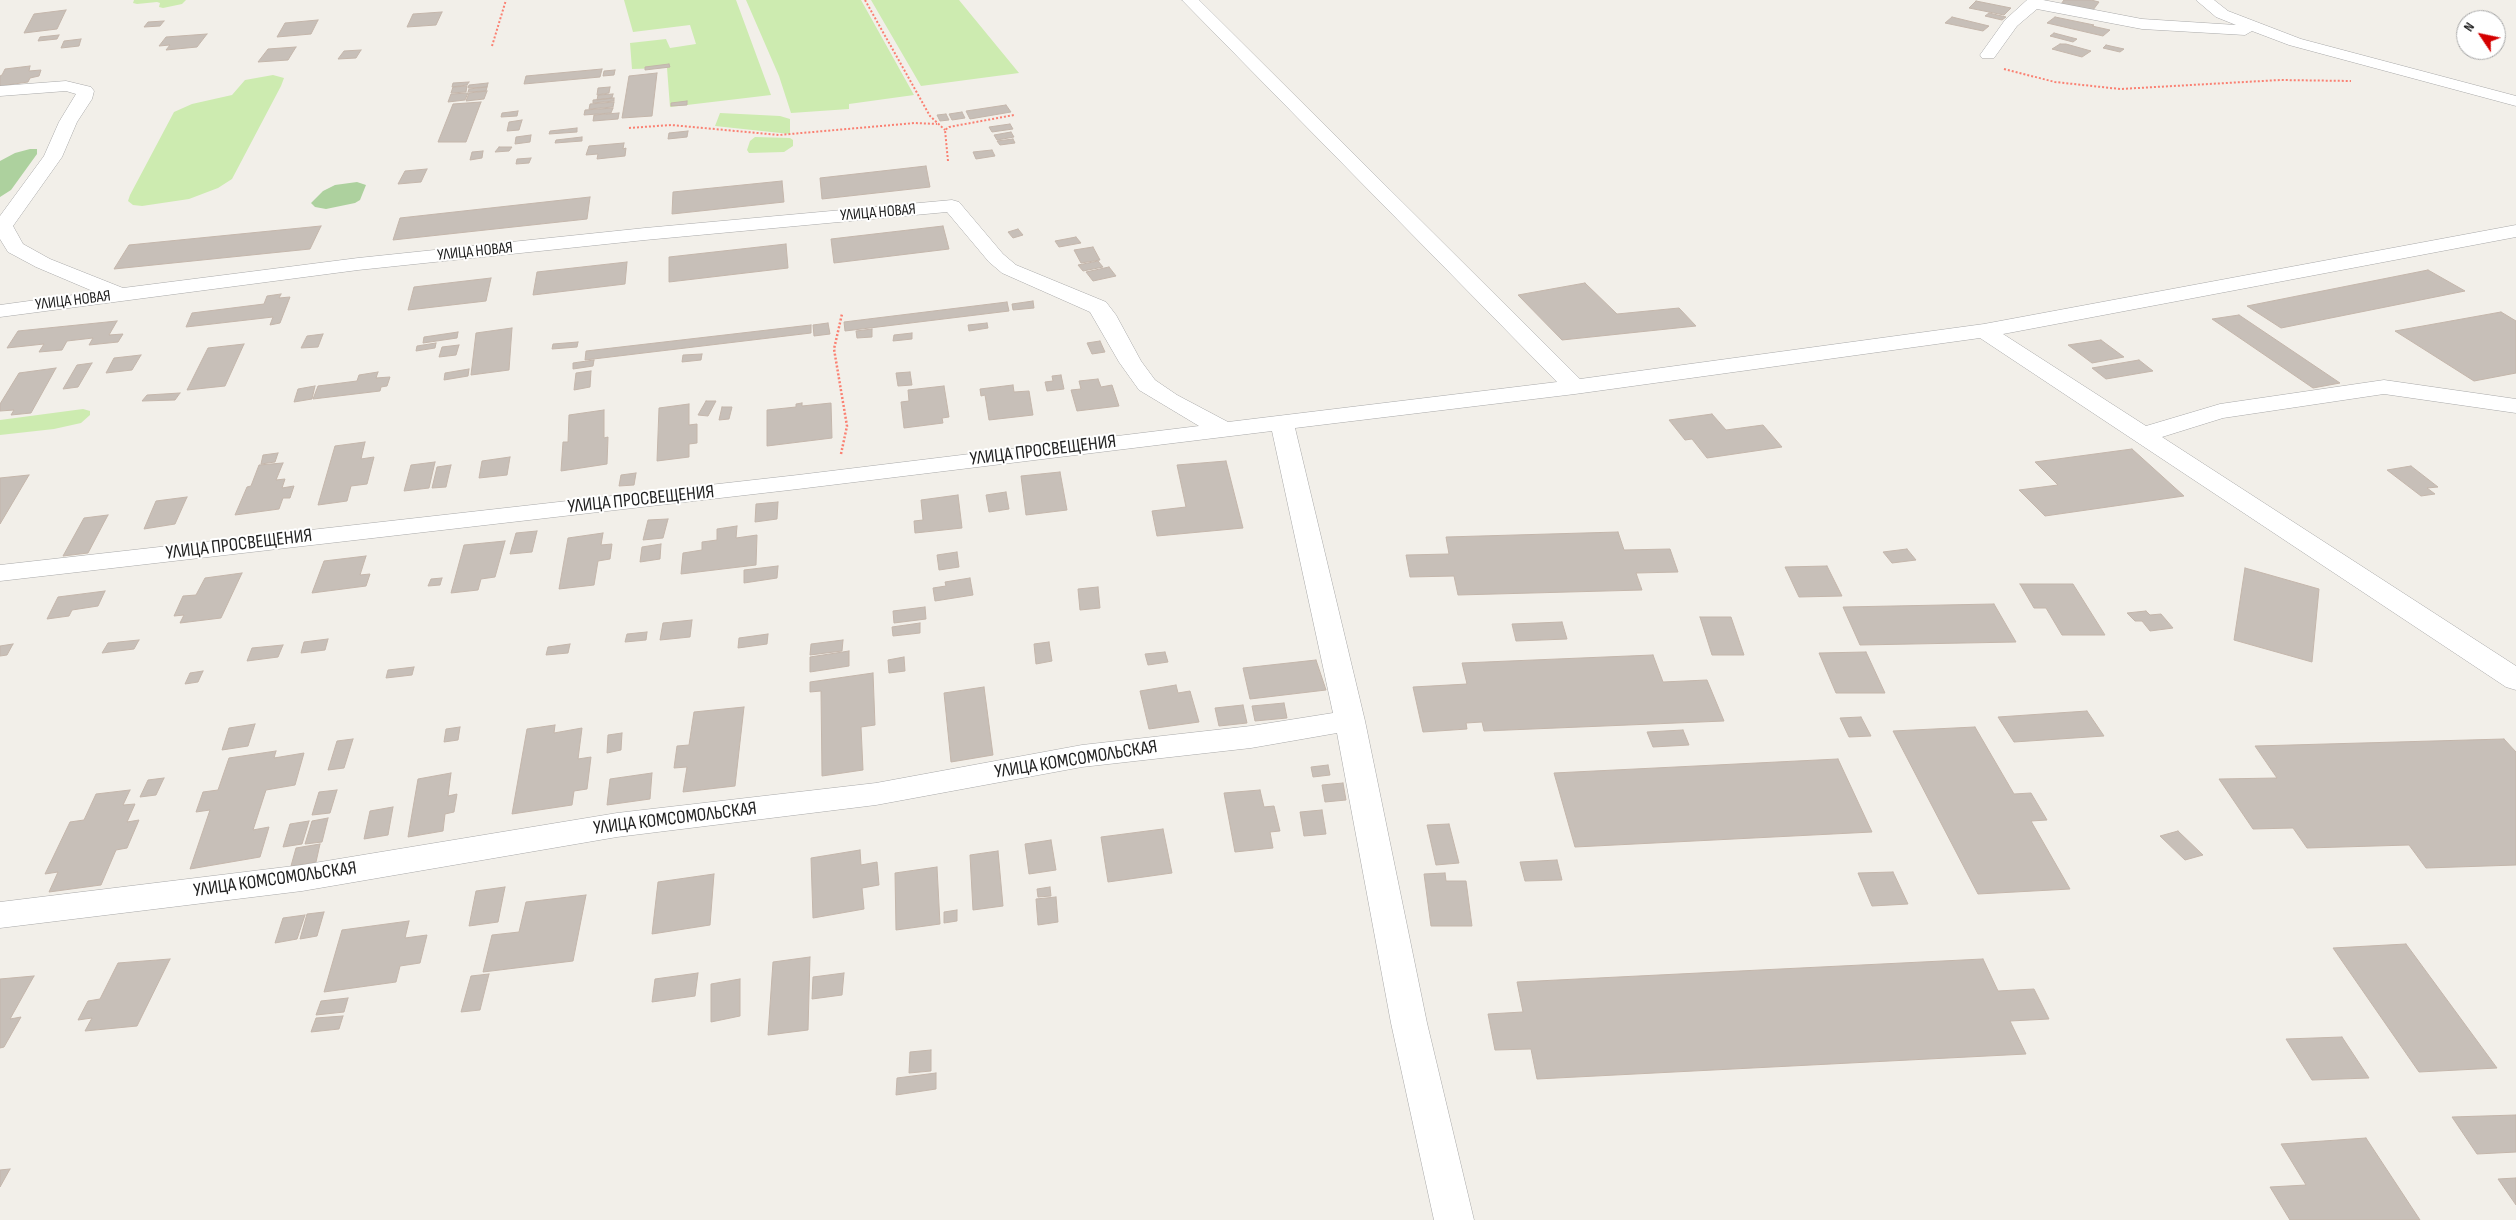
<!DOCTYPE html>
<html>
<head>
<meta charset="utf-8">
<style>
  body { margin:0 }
  #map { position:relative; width:2516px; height:1220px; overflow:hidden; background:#f2efe9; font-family:"Sofia Sans Condensed",sans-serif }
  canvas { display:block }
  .north { position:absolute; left:2456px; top:10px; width:50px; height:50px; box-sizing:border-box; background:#fff; border:1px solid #a7a7a7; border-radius:50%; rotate:304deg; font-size:14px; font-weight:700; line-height:20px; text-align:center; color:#222 }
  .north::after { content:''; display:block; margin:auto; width:18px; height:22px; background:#d40000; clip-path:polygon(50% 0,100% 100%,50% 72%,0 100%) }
</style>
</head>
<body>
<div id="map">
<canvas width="2516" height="1220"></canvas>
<div class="north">N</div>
</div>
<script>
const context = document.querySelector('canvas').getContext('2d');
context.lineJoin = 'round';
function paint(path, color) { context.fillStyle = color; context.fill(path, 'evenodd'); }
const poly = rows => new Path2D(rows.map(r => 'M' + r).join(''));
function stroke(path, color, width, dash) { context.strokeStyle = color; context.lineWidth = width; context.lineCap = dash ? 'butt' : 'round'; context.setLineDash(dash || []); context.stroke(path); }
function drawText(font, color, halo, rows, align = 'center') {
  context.font = font + ' "Sofia Sans Condensed",sans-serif'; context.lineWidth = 4; context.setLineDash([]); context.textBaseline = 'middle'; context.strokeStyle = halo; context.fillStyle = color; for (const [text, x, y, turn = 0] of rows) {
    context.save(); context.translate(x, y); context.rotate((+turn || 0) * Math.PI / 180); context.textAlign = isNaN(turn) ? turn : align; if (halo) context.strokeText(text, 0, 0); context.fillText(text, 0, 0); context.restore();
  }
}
const grass = poly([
  [134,0,186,0,182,4,163,8,159,7,160,3,157,2,137,4,133,3],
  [624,0,736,0,771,95,670,107,667,68,632,69,630,43,666,39,670,48,696,44,690,25,633,32],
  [746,0,861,0,914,95,849,104,849,109,791,113,779,76],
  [871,0,959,0,1019,73,921,86],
  [273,75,284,78,281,86,232,179,218,188,189,199,142,206,133,205,128,201,130,195,174,112,192,104,232,95,245,80],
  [720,113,780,116,790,119,790,134,715,126],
  [755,137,790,138,793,140,793,146,784,152,749,153,747,150,750,141],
  [83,409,90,411,90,415,81,423,54,429,0,435,0,420]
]);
const forest = poly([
  [30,149,37,149,37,154,11,190,0,197,0,161,15,153],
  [357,182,366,185,360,200,355,203,326,209,315,207,311,203,323,191,335,185]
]);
const building = poly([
  [2064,0,2091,0,2099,2,2093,10,2061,4,2064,0],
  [1976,1,2011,8,2004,15,1969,8,1976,1],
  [66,10,57,29,24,33,34,14,66,10],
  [442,12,436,25,407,27,413,14,442,12],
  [1989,13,2006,17,2002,20,1985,16,1989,13],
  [1952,17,1989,26,1983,31,1945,23,1952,17],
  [2055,17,2094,25,2092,26,2110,30,2103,36,2047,23,2055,17],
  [318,20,311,34,277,37,285,23,318,20],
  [164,21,160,26,144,27,148,22,164,21],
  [2054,33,2077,39,2073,42,2050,36,2054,33],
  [207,34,197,47,166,50,170,45,159,46,166,37,207,34],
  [59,35,57,39,38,41,40,37,59,35],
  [81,39,79,46,61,48,64,41,81,39],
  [2060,44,2066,44,2091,51,2082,57,2052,49,2060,44],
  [2106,45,2124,49,2120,52,2103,48,2106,45],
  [296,47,288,60,258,62,268,49,296,47],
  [361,50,356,58,338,59,344,51,361,50],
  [669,64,670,67,645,70,645,67,669,64],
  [30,66,29,71,41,70,39,76,30,78,28,82,0,86,0,76,2,75,5,69,30,66],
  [602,69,600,77,524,84,526,76,602,69],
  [615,70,614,75,603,76,604,71,615,70],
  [657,73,652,116,622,118,629,76,657,73],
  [469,82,467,85,452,87,453,83,469,82],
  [488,83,487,87,468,88,469,85,488,83],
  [467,86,466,92,451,93,453,87,467,86],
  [487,87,486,91,468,92,469,89,487,87],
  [610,87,609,93,597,95,598,88,610,87],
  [487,91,484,99,466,101,469,93,487,91],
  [468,93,465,100,448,102,451,94,468,93],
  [613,94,612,98,597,100,598,95,613,94],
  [614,98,614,101,593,103,593,100,614,98],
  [687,101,687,105,671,106,671,103,687,101],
  [481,102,466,142,438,142,453,104,481,102],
  [614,102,613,107,589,109,590,104,614,102],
  [1006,105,1011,112,970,119,966,111,1006,105],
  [613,108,611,113,584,115,585,110,613,108],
  [518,111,517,116,501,117,502,113,518,111],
  [962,112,965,118,952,120,949,114,962,112],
  [619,113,618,119,593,121,594,115,619,113],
  [946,114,949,120,940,121,937,115,946,114],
  [522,120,519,130,507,131,509,122,522,120],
  [1010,124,1013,129,992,132,989,127,1010,124],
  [577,128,577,132,549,134,550,131,577,128],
  [688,131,687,137,668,139,669,133,688,131],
  [1011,132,1014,137,997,140,994,135,1011,132],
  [531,135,530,142,515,144,516,137,531,135],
  [582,137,582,141,555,143,556,140,582,137],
  [1013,139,1015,143,1000,145,997,141,1013,139],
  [624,143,623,149,626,148,625,156,597,159,598,154,586,155,589,146,624,143],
  [499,147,512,147,509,151,495,152,499,147],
  [992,150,995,156,976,159,973,152,992,150],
  [483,151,482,158,470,160,472,152,483,151],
  [531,158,529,163,516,164,517,159,531,158],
  [926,166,930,187,822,199,820,178,926,166],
  [427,169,421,182,398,184,405,171,427,169],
  [782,181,784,202,672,214,673,192,782,181],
  [590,197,587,219,393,240,400,218,590,197],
  [321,226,310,249,114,269,129,245,321,226],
  [943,226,949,249,834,263,831,239,943,226],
  [1018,229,1023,235,1013,238,1008,232,1018,229],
  [1076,237,1081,243,1059,247,1055,241,1076,237],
  [786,244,788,268,669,282,669,257,786,244],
  [1093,247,1100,260,1081,263,1074,250,1093,247],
  [1098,261,1103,267,1083,271,1078,265,1098,261],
  [627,262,625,284,533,295,537,272,627,262],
  [1109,267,1116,276,1093,281,1086,272,1109,267],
  [2428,270,2465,291,2281,328,2247,306,2428,270],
  [491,278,486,301,408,310,414,287,491,278],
  [1585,283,1617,314,1679,308,1696,326,1562,340,1518,295,1585,283],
  [281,294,279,298,290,297,280,323,270,325,273,317,186,327,192,313,264,304,267,296,281,294],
  [1033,301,1034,308,1013,310,1012,304,1033,301],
  [1007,302,1009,311,845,331,844,322,1007,302],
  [2501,312,2516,321,2516,373,2474,381,2395,331,2501,312],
  [2239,315,2297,354,2340,383,2313,388,2212,319,2239,315],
  [117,321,109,335,123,334,118,342,89,345,93,338,67,341,62,350,39,352,44,344,7,348,18,331,117,321],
  [828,323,830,334,814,336,813,325,828,323],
  [987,323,988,328,969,331,968,325,987,323],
  [811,325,811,333,585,360,586,351,811,325],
  [512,328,509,370,471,375,476,333,512,328],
  [872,329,872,337,857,338,856,331,872,329],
  [458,332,457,338,423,343,424,337,458,332],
  [912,333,912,339,893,341,894,335,912,333],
  [323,334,318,347,301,348,307,336,323,334],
  [2101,340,2124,357,2092,363,2068,345,2101,340],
  [1100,341,1105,352,1092,354,1087,343,1100,341],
  [578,342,577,347,552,349,553,344,578,342],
  [436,343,435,348,416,351,417,346,436,343],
  [244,344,225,386,187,390,208,348,244,344],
  [459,345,456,355,439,357,442,347,459,345],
  [702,354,701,360,682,362,683,355,702,354],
  [141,355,132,370,106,373,114,358,141,355],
  [594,360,593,366,573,369,573,363,594,360],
  [2139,360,2153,371,2106,379,2092,368,2139,360],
  [92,363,78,387,63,389,77,365,92,363],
  [56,368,31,413,11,415,14,410,0,411,0,404,19,373,56,368],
  [469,369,468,376,444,380,445,373,469,369],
  [591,371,590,387,574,390,576,373,591,371],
  [378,372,376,378,390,377,387,386,381,387,380,391,313,399,318,386,357,381,359,375,378,372],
  [910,372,912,385,898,386,896,373,910,372],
  [1061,375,1064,389,1047,391,1045,382,1053,381,1052,376,1061,375],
  [1098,379,1101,387,1112,385,1119,406,1077,411,1071,390,1081,389,1079,381,1098,379],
  [1013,385,1014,392,1029,391,1033,415,989,420,985,395,981,396,980,389,1013,385],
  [315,386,312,399,294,402,298,389,315,386],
  [944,386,949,417,942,418,943,423,904,428,901,402,909,401,908,390,944,386],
  [180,393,175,400,142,401,147,395,180,393],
  [706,401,716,401,708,416,698,415,706,401],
  [802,403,802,406,831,403,832,438,767,446,767,410,796,407,796,404,802,403],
  [689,404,689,425,697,424,697,443,689,444,689,457,657,461,659,408,689,404],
  [722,407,732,407,729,419,719,420,722,407],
  [604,410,604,438,608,437,607,464,561,471,563,442,568,442,569,415,604,410],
  [1712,414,1726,430,1763,425,1782,447,1707,458,1692,439,1685,440,1669,420,1712,414],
  [365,442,361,459,374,457,367,484,351,486,347,501,318,505,335,446,365,442],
  [2132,449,2184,496,2045,516,2019,490,2058,485,2035,462,2132,449],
  [278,453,275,462,261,464,263,455,278,453],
  [510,457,507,475,479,478,482,461,510,457],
  [1226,461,1243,528,1157,536,1152,511,1186,507,1177,465,1226,461],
  [435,462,429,488,404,491,411,465,435,462],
  [283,463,276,480,285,479,282,488,294,486,290,498,283,498,279,509,235,515,247,487,251,486,259,465,283,463],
  [451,465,446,487,432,488,437,467,451,465],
  [2411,466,2438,487,2427,488,2435,494,2421,496,2387,470,2411,466],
  [1060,472,1067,510,1026,515,1021,476,1060,472],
  [636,473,634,485,619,486,621,475,636,473],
  [29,475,0,524,0,478,29,475],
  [1006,492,1009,509,989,512,986,495,1006,492],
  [958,495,962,528,915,533,914,521,923,520,921,500,958,495],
  [187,497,175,524,144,529,156,501,187,497],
  [778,502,777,519,755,522,756,504,778,502],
  [108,515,88,553,63,556,84,518,108,515],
  [668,519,663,538,643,540,648,520,668,519],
  [737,526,736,538,757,535,756,565,681,574,683,553,702,550,702,542,717,540,717,529,737,526],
  [537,531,532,552,510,554,516,533,537,531],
  [1618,532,1624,550,1670,549,1678,572,1636,573,1642,590,1458,595,1454,576,1410,577,1406,555,1449,554,1446,537,1618,532],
  [603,533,601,545,612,544,610,559,598,561,594,585,559,589,568,538,603,533],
  [505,541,495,577,481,579,478,590,451,593,464,545,505,541],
  [661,544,660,559,640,562,642,547,661,544],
  [1907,549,1916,560,1892,563,1883,552,1907,549],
  [957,552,959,567,939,570,937,555,957,552],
  [366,556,360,575,370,574,366,586,312,593,324,561,366,556],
  [778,566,777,578,744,583,744,570,778,566],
  [1827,566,1842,596,1799,597,1785,567,1827,566],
  [2245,568,2319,589,2312,662,2234,640,2245,568],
  [242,573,221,618,180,623,184,615,174,616,183,596,196,595,205,578,242,573],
  [442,578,440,585,428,586,431,579,442,578],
  [970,578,973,595,935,601,933,588,946,586,945,582,970,578],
  [2020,584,2073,584,2105,635,2062,635,2046,608,2034,608,2020,584],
  [1098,587,1100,608,1080,610,1078,589,1098,587],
  [105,591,98,606,72,610,69,616,47,619,58,597,105,591],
  [1994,604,2016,642,1860,645,1843,607,1994,604],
  [925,607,926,619,894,623,893,611,925,607],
  [2146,611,2150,615,2161,614,2173,628,2150,631,2142,621,2135,621,2127,613,2146,611],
  [1700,617,1731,617,1744,655,1712,655,1700,617],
  [692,620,690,637,660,640,663,623,692,620],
  [1562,622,1567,639,1516,641,1512,624,1562,622],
  [920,623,920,633,893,636,892,627,920,623],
  [647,632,646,640,625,642,627,634,647,632],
  [768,634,767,644,738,648,739,638,768,634],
  [328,639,325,650,301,653,304,642,328,639],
  [139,640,134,649,102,653,108,643,139,640],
  [843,640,842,651,810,655,811,644,843,640],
  [1049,642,1052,661,1036,664,1034,644,1049,642],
  [13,644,7,655,0,656,0,646,13,644],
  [570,644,568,653,546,655,548,647,570,644],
  [283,645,278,657,247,661,252,648,283,645],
  [849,651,849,666,810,672,810,657,849,651],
  [1165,652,1168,662,1148,665,1145,654,1165,652],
  [1866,652,1885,693,1836,693,1819,653,1866,652],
  [1653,655,1663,682,1707,680,1724,721,1484,731,1482,722,1466,723,1467,729,1423,732,1413,687,1467,684,1462,663,1653,655],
  [904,657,905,671,889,673,888,660,904,657],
  [1316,660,1326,690,1250,699,1243,668,1316,660],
  [414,667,412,675,386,678,388,670,414,667],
  [203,671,198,682,185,684,190,673,203,671],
  [873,673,875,725,861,727,863,770,822,776,821,691,810,692,810,682,873,673],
  [1176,685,1178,693,1190,691,1199,722,1149,729,1140,691,1176,685],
  [984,687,993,755,951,762,944,693,984,687],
  [1284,703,1287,718,1255,721,1252,706,1284,703],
  [1243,705,1247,723,1219,726,1215,708,1243,705],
  [744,707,735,786,683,792,687,767,674,768,677,746,689,745,694,712,744,707],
  [2087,711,2104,736,2014,742,1998,717,2087,711],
  [1861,717,1871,736,1849,737,1840,718,1861,717],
  [255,724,248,746,222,750,229,728,255,724],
  [555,725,554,733,582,728,578,759,591,757,587,789,574,791,572,805,512,814,527,729,555,725],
  [460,727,458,740,444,742,446,729,460,727],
  [1975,727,2014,794,2031,793,2047,820,2031,821,2070,889,1978,894,1893,731,1975,727],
  [1683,730,1689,745,1653,747,1647,732,1683,730],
  [622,733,621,750,607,753,608,735,622,733],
  [353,739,344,768,328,770,337,741,353,739],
  [2504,739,2516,752,2516,865,2426,868,2409,845,2307,848,2293,828,2253,829,2219,779,2277,778,2255,746,2504,739],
  [276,751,274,758,304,753,295,785,266,790,253,830,269,827,260,857,190,869,210,810,196,812,203,792,218,790,229,758,276,751],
  [1838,759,1872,832,1575,847,1554,773,1838,759],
  [1328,765,1330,775,1313,777,1311,767,1328,765],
  [451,773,448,796,457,794,454,812,445,814,443,831,408,837,418,779,451,773],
  [652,773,650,799,607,805,610,779,652,773],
  [164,778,156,795,140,797,148,780,164,778],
  [1343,783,1346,800,1325,802,1322,785,1343,783],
  [130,790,123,805,135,804,127,822,139,820,127,848,116,850,101,885,49,892,58,872,45,874,70,822,84,820,96,794,130,790],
  [337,790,330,813,312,815,319,792,337,790],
  [1260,790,1264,807,1274,806,1280,831,1270,832,1273,848,1235,852,1224,793,1260,790],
  [393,807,388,835,364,839,370,811,393,807],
  [1322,810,1326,834,1304,836,1300,812,1322,810],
  [328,818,322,842,305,844,312,821,328,818],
  [309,821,302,844,283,847,290,824,309,821],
  [1449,824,1459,863,1436,865,1427,825,1449,824],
  [1163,829,1172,873,1108,882,1101,837,1163,829],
  [2178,831,2203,855,2185,860,2160,836,2178,831],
  [1051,840,1056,870,1029,874,1025,844,1051,840],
  [320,844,316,862,291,866,296,848,320,844],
  [860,850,861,865,877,862,879,885,862,888,864,909,813,918,811,858,860,850],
  [998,851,1003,906,973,910,970,855,998,851],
  [1557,860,1562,880,1525,881,1520,862,1557,860],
  [937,867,940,924,896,930,895,873,937,867],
  [1893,872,1908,904,1872,906,1858,873,1893,872],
  [1445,873,1446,881,1466,881,1472,926,1431,926,1424,874,1445,873],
  [714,874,710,925,652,934,658,882,714,874],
  [505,887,498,922,469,926,476,891,505,887],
  [1050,887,1051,896,1038,897,1037,889,1050,887],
  [586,895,573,961,483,972,492,935,519,932,526,902,586,895],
  [1056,897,1058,922,1038,925,1036,899,1056,897],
  [957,910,957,921,944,923,944,912,957,910],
  [324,912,317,936,300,939,307,914,324,912],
  [305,915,297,939,275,943,283,918,305,915],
  [409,921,405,938,427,935,420,963,400,966,396,982,324,992,342,930,409,921],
  [2406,944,2497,1068,2419,1072,2333,948,2406,944],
  [810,957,808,1030,768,1035,773,962,810,957],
  [170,959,137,1026,85,1031,92,1018,78,1020,88,1001,100,999,118,963,170,959],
  [1983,959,1998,991,2034,989,2049,1019,2010,1021,2026,1054,1537,1079,1531,1049,1495,1050,1488,1014,1523,1012,1517,982,1983,959],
  [698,973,695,996,652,1002,655,979,698,973],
  [844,973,842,995,812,999,813,977,844,973],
  [489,974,480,1010,461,1012,471,976,489,974],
  [34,976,10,1019,21,1017,4,1047,0,1048,0,979,34,976],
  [740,979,740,1016,711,1022,711,984,740,979],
  [348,998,344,1012,316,1015,321,1001,348,998],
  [343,1016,339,1029,311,1032,316,1018,343,1016],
  [2342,1037,2369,1078,2312,1080,2286,1039,2342,1037],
  [931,1050,931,1071,909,1073,910,1052,931,1050],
  [936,1073,936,1089,896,1095,897,1078,936,1073],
  [2516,1115,2516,1152,2477,1154,2452,1117,2516,1115],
  [2366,1138,2420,1220,2290,1220,2270,1187,2306,1185,2281,1144,2366,1138],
  [10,1169,0,1187,0,1170,10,1169],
  [2516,1178,2516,1205,2498,1179,2516,1178]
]);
const pathFar1 = poly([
  [865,0,930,116,945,130],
  [492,46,506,0],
  [2004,69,2055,82,2120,89,2280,80,2351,81],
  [629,128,671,125,779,135,915,123,937,124],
  [948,161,945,130,949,127,1014,115]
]);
const path = poly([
  [841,454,847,426,834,349,842,314]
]);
const minor = poly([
  [1182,0,1199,0,1580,379,1984,324,2516,225,2516,237,2003,334,2146,426,2220,404,2384,380,2516,399,2516,413,2384,394,2223,418,2162,437,2516,666,2516,690,2506,687,1980,338,1575,394,1295,428,1365,721,1427,1023,1474,1220,1434,1220,1391,1023,1337,733,1251,748,1082,767,876,805,617,837,302,891,0,928,0,902,302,865,617,813,876,783,1082,745,1251,726,1333,713,1272,431,798,489,0,581,0,565,798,475,1199,426,1139,390,1119,362,1090,312,1002,273,989,262,947,212,645,240,358,270,0,317,0,305,95,292,36,267,8,252,0,239,0,216,44,156,59,122,76,94,66,91,0,96,0,86,66,81,91,87,94,91,92,99,77,122,62,157,13,226,23,244,50,259,123,288,358,258,645,228,952,200,959,202,1003,254,1016,265,1106,302,1116,315,1141,361,1155,380,1177,395,1228,422,1557,382,1182,0],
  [2027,0,2043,0,2142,19,2236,25,2216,17,2196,0,2214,0,2228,11,2301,39,2516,96,2516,106,2289,45,2252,31,2245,35,2142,29,2037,9,2017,26,1994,58,1982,58,1980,55,2005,20,2027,0]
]);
const farStreetnames = [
  ["УЛИЦА НОВАЯ",878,213,-5],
  ["УЛИЦА НОВАЯ",475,252,-6],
  ["УЛИЦА НОВАЯ",73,301,-7]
];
const streetNames = [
  ["УЛИЦА ПРОСВЕЩЕНИЯ",1043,451,-7],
  ["УЛИЦА ПРОСВЕЩЕНИЯ",641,500,-6],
  ["УЛИЦА ПРОСВЕЩЕНИЯ",239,545,-7],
  ["УЛИЦА КОМСОМОЛЬСКАЯ",1076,760,-9],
  ["УЛИЦА КОМСОМОЛЬСКАЯ",675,819,-7],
  ["УЛИЦА КОМСОМОЛЬСКАЯ",275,880,-8]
];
paint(grass, '#cdebb0');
paint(forest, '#add19e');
paint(building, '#c7bfb8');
stroke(building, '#c4b6ab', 1);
stroke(minor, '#a9a9a9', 1);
stroke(pathFar1, '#fa8072', 2, [2, 2]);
stroke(path, '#fa8072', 2.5, [2, 2]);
paint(minor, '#fff');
drawText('16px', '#222', '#fff', farStreetnames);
drawText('19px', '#222', '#fff', streetNames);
</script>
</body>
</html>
